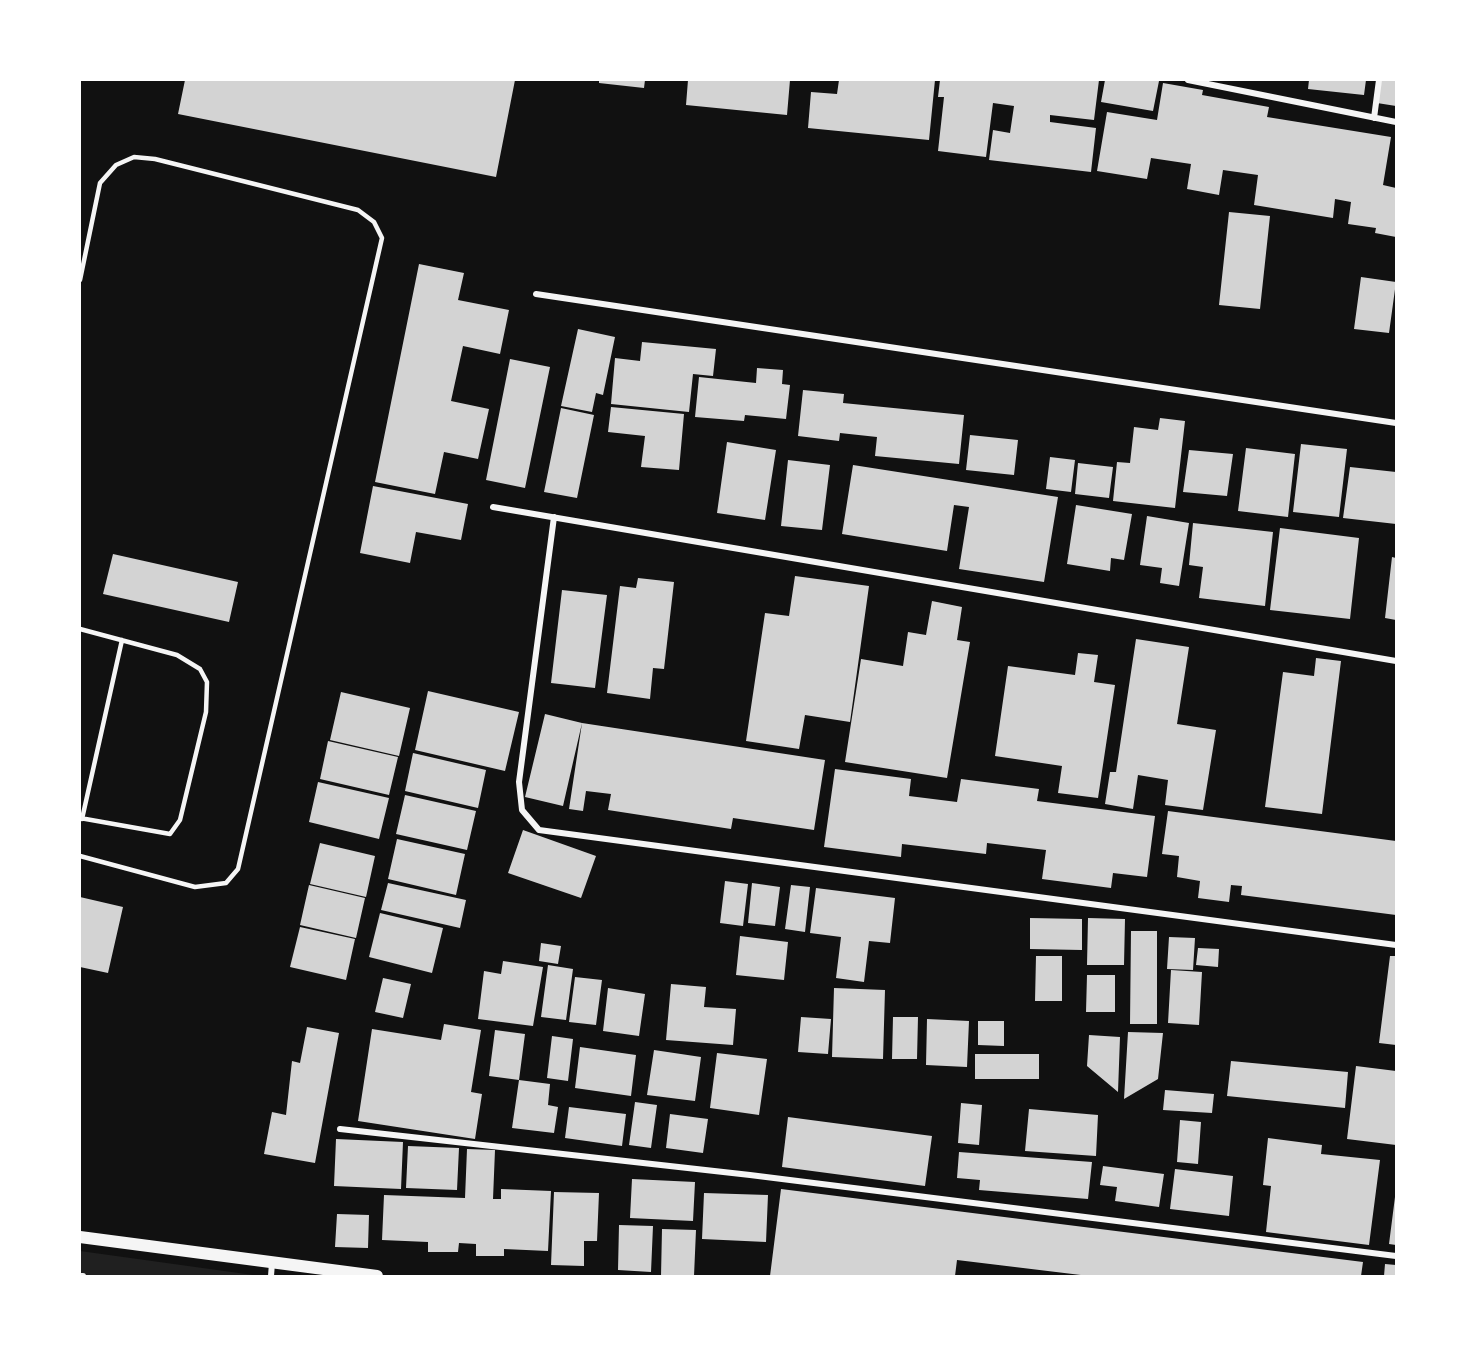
<!DOCTYPE html>
<html>
<head>
<meta charset="utf-8">
<style>
  body { margin:0 }
  #map { position:relative; width:1476px; height:1356px; overflow:hidden; background:#111; font-family:Figtree,sans-serif }
  canvas { display:block }
  .frame { position:absolute; inset:0; border:81px solid #fff; pointer-events:none }
</style>
</head>
<body>
<div id="map">
<canvas width="1476" height="1356"></canvas>
<div class="frame"></div>
</div>
<script>
const context = document.querySelector('canvas').getContext('2d');
context.lineJoin = 'round';
function paint(path, color) { context.fillStyle = color; context.fill(path, 'evenodd'); }
const poly = rows => new Path2D(rows.map(r => 'M' + r).join(''));
function stroke(path, color, width, dash) { context.strokeStyle = color; context.lineWidth = width; context.lineCap = dash ? 'butt' : 'round'; context.setLineDash(dash || []); context.stroke(path); }
const green = poly([
  [80,1251,253,1275,253,1276,80,1276]
]);
const building = poly([
  [185,80,515,80,496,177,178,114],
  [599,80,645,80,644,88,599,83],
  [688,80,790,80,787,115,686,105],
  [839,80,935,80,929,140,808,128,811,92,837,94],
  [940,80,1099,80,1094,120,1050,115,1050,122,1096,128,1091,172,989,160,993,130,1010,133,1014,106,993,103,986,157,938,151,944,97,938,97],
  [1105,80,1159,81,1153,111,1101,102],
  [1309,80,1366,80,1364,95,1308,89],
  [1380,80,1396,80,1396,106,1377,103],
  [1163,83,1203,90,1202,95,1269,107,1267,117,1391,137,1383,185,1396,188,1396,237,1375,233,1376,228,1348,224,1351,202,1335,199,1333,218,1254,205,1258,175,1223,170,1219,195,1187,189,1191,164,1151,158,1147,179,1097,171,1107,112,1157,120],
  [1229,212,1270,216,1260,309,1219,305],
  [419,264,464,273,458,300,509,310,500,354,463,346,451,401,489,409,478,459,444,452,435,494,375,482],
  [1361,277,1396,282,1389,333,1354,329],
  [578,329,615,337,603,395,596,393,592,412,561,406],
  [642,342,716,349,713,376,693,374,689,412,611,404,615,358,640,361],
  [510,359,550,367,525,488,486,480],
  [757,368,783,370,782,384,790,385,786,419,745,415,744,421,695,417,699,377,756,383],
  [803,390,844,394,843,403,964,415,959,464,875,456,877,437,840,433,839,441,798,436],
  [611,407,684,414,679,470,641,467,645,436,608,432],
  [561,408,594,415,577,498,544,492],
  [1160,418,1185,421,1175,508,1113,501,1117,462,1130,463,1134,427,1158,430],
  [970,435,1018,440,1014,475,966,470],
  [727,442,776,450,765,520,717,513],
  [1301,444,1347,449,1339,517,1293,512],
  [1246,448,1295,454,1288,517,1238,511],
  [1189,450,1233,454,1227,496,1183,492],
  [1050,457,1075,460,1071,492,1046,489],
  [788,460,830,465,822,530,781,526],
  [1078,463,1113,467,1109,498,1075,494],
  [853,465,1058,497,1044,582,959,569,969,507,954,505,947,551,842,534],
  [1350,467,1396,472,1396,524,1343,518],
  [373,486,468,504,461,540,416,532,410,563,360,553],
  [1076,505,1132,514,1124,560,1111,558,1110,571,1067,564],
  [1147,516,1189,523,1179,586,1160,583,1162,568,1140,565],
  [1193,523,1273,532,1265,606,1199,598,1203,567,1189,565],
  [1280,528,1359,538,1350,619,1270,610],
  [113,554,238,582,229,622,103,594],
  [1392,557,1396,558,1396,620,1385,618],
  [795,576,869,586,850,722,805,715,799,749,746,741,765,613,789,616],
  [638,578,674,582,664,669,653,668,650,699,607,693,620,586,636,588],
  [562,590,607,595,595,688,551,683],
  [932,601,962,607,957,640,970,642,947,778,845,762,861,659,903,666,908,632,926,635],
  [1136,639,1189,647,1177,724,1216,730,1203,810,1165,805,1168,780,1138,775,1133,809,1105,804,1110,772,1116,772],
  [1078,653,1098,655,1094,682,1115,685,1098,798,1058,793,1062,766,995,756,1008,666,1075,675],
  [1316,658,1341,661,1322,814,1265,807,1283,672,1314,676],
  [428,691,519,712,505,771,415,750],
  [341,692,410,708,399,756,330,740],
  [545,714,582,723,563,806,525,797],
  [582,723,825,760,814,830,733,818,731,829,608,810,611,794,586,791,583,811,569,809],
  [328,741,398,757,389,795,320,779],
  [413,753,486,770,478,808,405,791],
  [835,769,911,779,909,796,957,802,961,779,1039,789,1037,801,1155,816,1147,877,1113,873,1111,888,1042,879,1046,850,987,843,986,854,902,844,901,857,824,847],
  [318,782,389,798,379,839,309,822],
  [405,795,476,811,467,850,396,834],
  [1168,811,1396,841,1396,915,1241,895,1242,886,1231,885,1229,902,1198,898,1200,881,1177,877,1179,856,1162,854],
  [523,830,596,856,581,898,508,873],
  [397,839,465,854,456,895,388,879],
  [320,843,375,856,366,897,310,884],
  [725,881,748,884,743,926,720,923],
  [388,883,466,900,460,928,381,910],
  [752,883,780,887,775,926,748,923],
  [309,885,365,898,356,938,300,925],
  [791,885,810,887,805,932,785,929],
  [816,888,895,898,890,943,869,941,864,982,836,978,841,937,810,933],
  [80,897,123,907,108,973,80,967],
  [380,913,443,928,432,973,369,957],
  [1030,918,1082,919,1082,950,1030,949],
  [1088,918,1125,919,1124,965,1087,965],
  [300,927,355,939,346,980,290,967],
  [1131,931,1157,931,1157,1024,1130,1024],
  [740,936,788,942,784,980,736,975],
  [1169,937,1195,938,1193,970,1167,969],
  [541,943,561,946,558,964,539,961],
  [1198,948,1219,949,1218,967,1196,965],
  [1036,956,1062,956,1062,1001,1035,1001],
  [1390,956,1396,956,1396,1045,1379,1043],
  [503,961,543,967,533,1026,478,1019,484,971,501,974],
  [548,965,573,969,566,1020,541,1017],
  [1171,970,1202,972,1199,1025,1168,1023],
  [1087,975,1115,975,1115,1012,1086,1012],
  [575,977,602,980,596,1025,569,1022],
  [383,978,411,984,403,1018,375,1012],
  [671,984,706,987,704,1007,736,1009,733,1045,666,1040],
  [608,988,645,994,639,1036,603,1031],
  [834,988,885,990,883,1059,832,1057],
  [801,1017,831,1019,828,1054,798,1052],
  [893,1017,918,1017,917,1059,892,1059],
  [927,1019,969,1021,967,1067,926,1065],
  [978,1021,1004,1021,1004,1046,978,1045],
  [444,1024,481,1030,471,1092,482,1094,475,1139,358,1121,372,1029,441,1040],
  [307,1027,339,1033,315,1163,264,1154,272,1112,286,1115,292,1061,300,1063],
  [495,1030,525,1034,519,1080,489,1076],
  [1128,1032,1163,1033,1158,1079,1124,1099],
  [1089,1035,1120,1037,1118,1092,1087,1066],
  [552,1036,573,1039,568,1081,547,1078],
  [580,1047,636,1055,631,1096,575,1088],
  [654,1050,701,1057,695,1101,647,1095],
  [717,1053,767,1059,759,1115,710,1108],
  [975,1054,1039,1054,1039,1079,975,1079],
  [1231,1061,1348,1072,1345,1108,1227,1096],
  [1356,1066,1396,1071,1396,1145,1347,1139],
  [519,1080,550,1084,548,1105,558,1107,554,1133,512,1128],
  [1165,1090,1214,1094,1212,1113,1163,1110],
  [635,1102,657,1105,651,1148,629,1145],
  [961,1103,982,1105,979,1145,958,1143],
  [569,1107,626,1114,622,1146,565,1138],
  [1029,1109,1098,1115,1096,1156,1025,1151],
  [670,1114,708,1119,703,1153,666,1148],
  [788,1117,932,1136,925,1186,782,1167],
  [1180,1120,1201,1122,1198,1164,1177,1162],
  [1268,1138,1322,1145,1321,1154,1380,1160,1369,1245,1266,1232,1271,1186,1263,1185],
  [336,1139,403,1142,401,1189,334,1186],
  [408,1146,459,1148,457,1190,406,1188],
  [467,1149,495,1150,493,1199,501,1199,501,1189,551,1191,548,1251,504,1249,504,1256,476,1256,476,1244,459,1243,458,1252,428,1252,428,1242,382,1240,384,1195,465,1198],
  [959,1152,1092,1162,1088,1199,979,1190,980,1180,957,1178],
  [1103,1166,1164,1174,1159,1207,1115,1201,1117,1187,1100,1185],
  [1175,1169,1233,1176,1229,1216,1170,1209],
  [632,1179,695,1182,693,1221,630,1218],
  [781,1189,1363,1262,1361,1276,1089,1276,957,1260,955,1276,770,1276],
  [554,1192,599,1193,597,1241,584,1241,584,1266,551,1265],
  [704,1193,768,1195,766,1242,702,1239],
  [1395,1197,1396,1197,1396,1245,1389,1244],
  [337,1214,369,1215,368,1248,335,1247],
  [619,1225,653,1226,651,1272,618,1270],
  [662,1229,696,1230,694,1276,661,1276],
  [1385,1264,1396,1265,1396,1276,1384,1276]
]);
const service = poly([
  [80,280,100,183,116,165,134,157,155,159,358,210,374,222,382,238,238,869,226,883,195,887,80,856],
  [80,629,177,655,200,669,207,682,206,712,180,820,170,834,80,818],
  [82,819,122,640]
]);
const minor = poly([
  [1188,80,1396,122],
  [1374,118,1379,80],
  [536,294,1396,423],
  [493,507,1396,661],
  [554,517,519,782,522,810,539,830,1396,945],
  [340,1129,750,1175,1396,1256],
  [80,1276,83,1276],
  [271,1276,272,1263]
]);
const secondary = poly([
  [80,1237,377,1276]
]);
paint(green, '#202020');
paint(building, '#d3d3d3');
stroke(service, '#f5f5f5', 4.5);
stroke(minor, '#f5f5f5', 6);
stroke(secondary, '#f5f5f5', 12);
</script>
</body>
</html>
